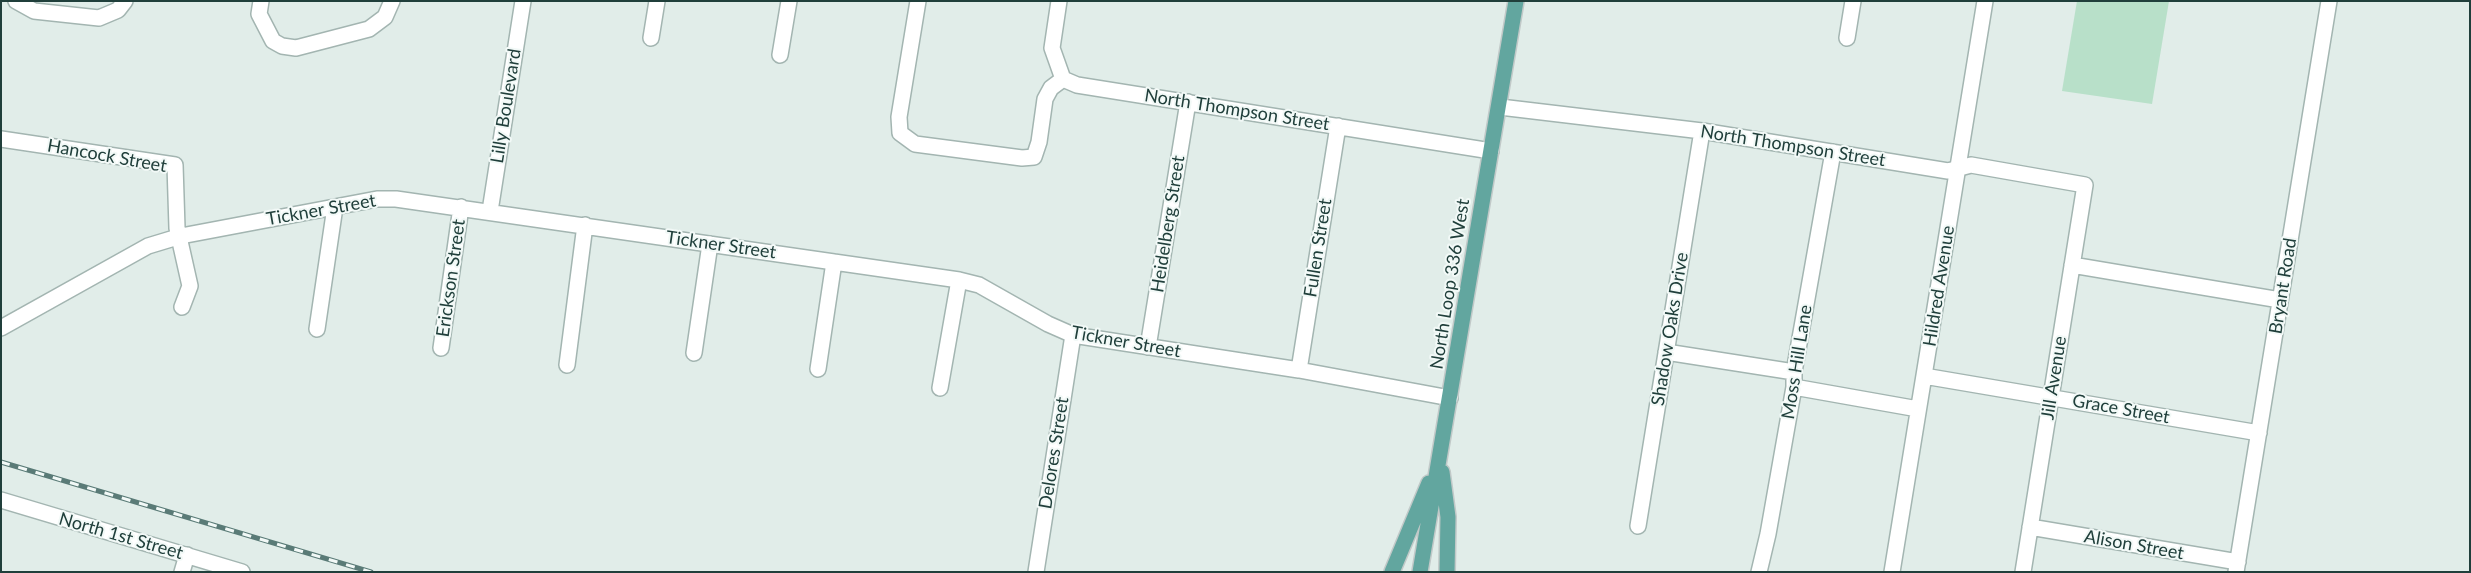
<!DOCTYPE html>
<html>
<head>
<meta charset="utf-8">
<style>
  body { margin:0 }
  #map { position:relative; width:2471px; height:573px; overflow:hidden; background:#e1ede9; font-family:Lato,sans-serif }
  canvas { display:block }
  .frame { position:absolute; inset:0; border:2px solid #203f3b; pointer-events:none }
</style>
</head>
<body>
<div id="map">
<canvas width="2471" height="573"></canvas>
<div class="frame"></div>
</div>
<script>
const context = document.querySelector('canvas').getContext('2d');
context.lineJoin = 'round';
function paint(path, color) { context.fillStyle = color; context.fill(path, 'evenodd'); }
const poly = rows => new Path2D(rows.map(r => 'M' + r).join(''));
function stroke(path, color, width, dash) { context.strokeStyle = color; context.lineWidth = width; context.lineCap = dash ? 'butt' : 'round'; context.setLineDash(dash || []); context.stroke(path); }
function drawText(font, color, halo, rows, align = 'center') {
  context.font = font + ' Lato,sans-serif'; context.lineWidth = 4; context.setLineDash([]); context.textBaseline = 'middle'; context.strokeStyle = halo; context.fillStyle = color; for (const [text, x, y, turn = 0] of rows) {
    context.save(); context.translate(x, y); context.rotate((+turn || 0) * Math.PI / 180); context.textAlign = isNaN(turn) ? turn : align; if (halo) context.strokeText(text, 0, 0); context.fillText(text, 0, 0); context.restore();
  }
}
const green = poly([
  [2077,1,2169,1,2152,104,2062,91]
]);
const minor = poly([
  [16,1,34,11,99,18,118,10,125,1],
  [261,1,259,14,273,41,282,46,296,48,369,29,385,17,392,1],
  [918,1,899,117,900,133,915,144,1022,158,1034,157,1039,142,1045,99,1051,88,1063,79],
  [1059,1,1052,48,1063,79,1077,85,1491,151],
  [651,38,657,1],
  [1847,38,1853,1],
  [780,55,789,1],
  [1500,107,1702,131,1948,171,1971,165,2085,185,2023,572],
  [1,139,175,165,177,228,190,286,182,307],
  [490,211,523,1],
  [2072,265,2280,300],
  [1,328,148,246,181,236,377,199,396,199,959,280,979,285,1048,324,1073,335,1299,370,1450,398],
  [317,329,335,207],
  [1148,347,1188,102],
  [441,348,461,207],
  [1666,352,1794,372],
  [694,353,710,244],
  [567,365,585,225],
  [818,369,834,262],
  [1299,370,1338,126],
  [1924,376,2259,433],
  [1794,387,1918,409],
  [940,388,959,280],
  [1,500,242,572],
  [1638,526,1702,131],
  [2030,527,2238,562],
  [182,572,187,555],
  [1036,572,1073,335],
  [1759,572,1768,534,1794,387,1794,372,1833,152],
  [1892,572,1985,1],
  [2236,572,2329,1]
]);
const major = poly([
  [1442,472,1448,517,1447,572],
  [1392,572,1429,483],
  [1420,572,1516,1]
]);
const rail = poly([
  [1,462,371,572]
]);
const streetNames = [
  ["Lilly Boulevard",506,106,-81],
  ["North Thompson Street",1237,110,9],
  ["North Thompson Street",1793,146,9],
  ["Hancock Street",107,156,10],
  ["Tickner Street",321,210,-10],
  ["Heidelberg Street",1168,224,-81],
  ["Tickner Street",721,245,8],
  ["Fullen Street",1318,248,-81],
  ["Erickson Street",451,278,-82],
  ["North Loop 336 West",1450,284,-81],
  ["Hildred Avenue",1939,286,-81],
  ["Bryant Road",2283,286,-81],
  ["Shadow Oaks Drive",1670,329,-81],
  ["Tickner Street",1126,342,10],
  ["Moss Hill Lane",1797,362,-81],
  ["Jill Avenue",2054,378,-81],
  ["Grace Street",2121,409,10],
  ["Delores Street",1054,453,-81],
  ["North 1st Street",121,536,16],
  ["Alison Street",2134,545,10]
];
paint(green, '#b8e0c9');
stroke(minor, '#a3b5b1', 18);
stroke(major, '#c1c9c8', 18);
stroke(minor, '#fff', 15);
stroke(major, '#62a69f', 15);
stroke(rail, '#5a7b77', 5);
stroke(rail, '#f2f9f7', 3, [9]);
drawText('18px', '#203f3b', '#f2f9f7', streetNames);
</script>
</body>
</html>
